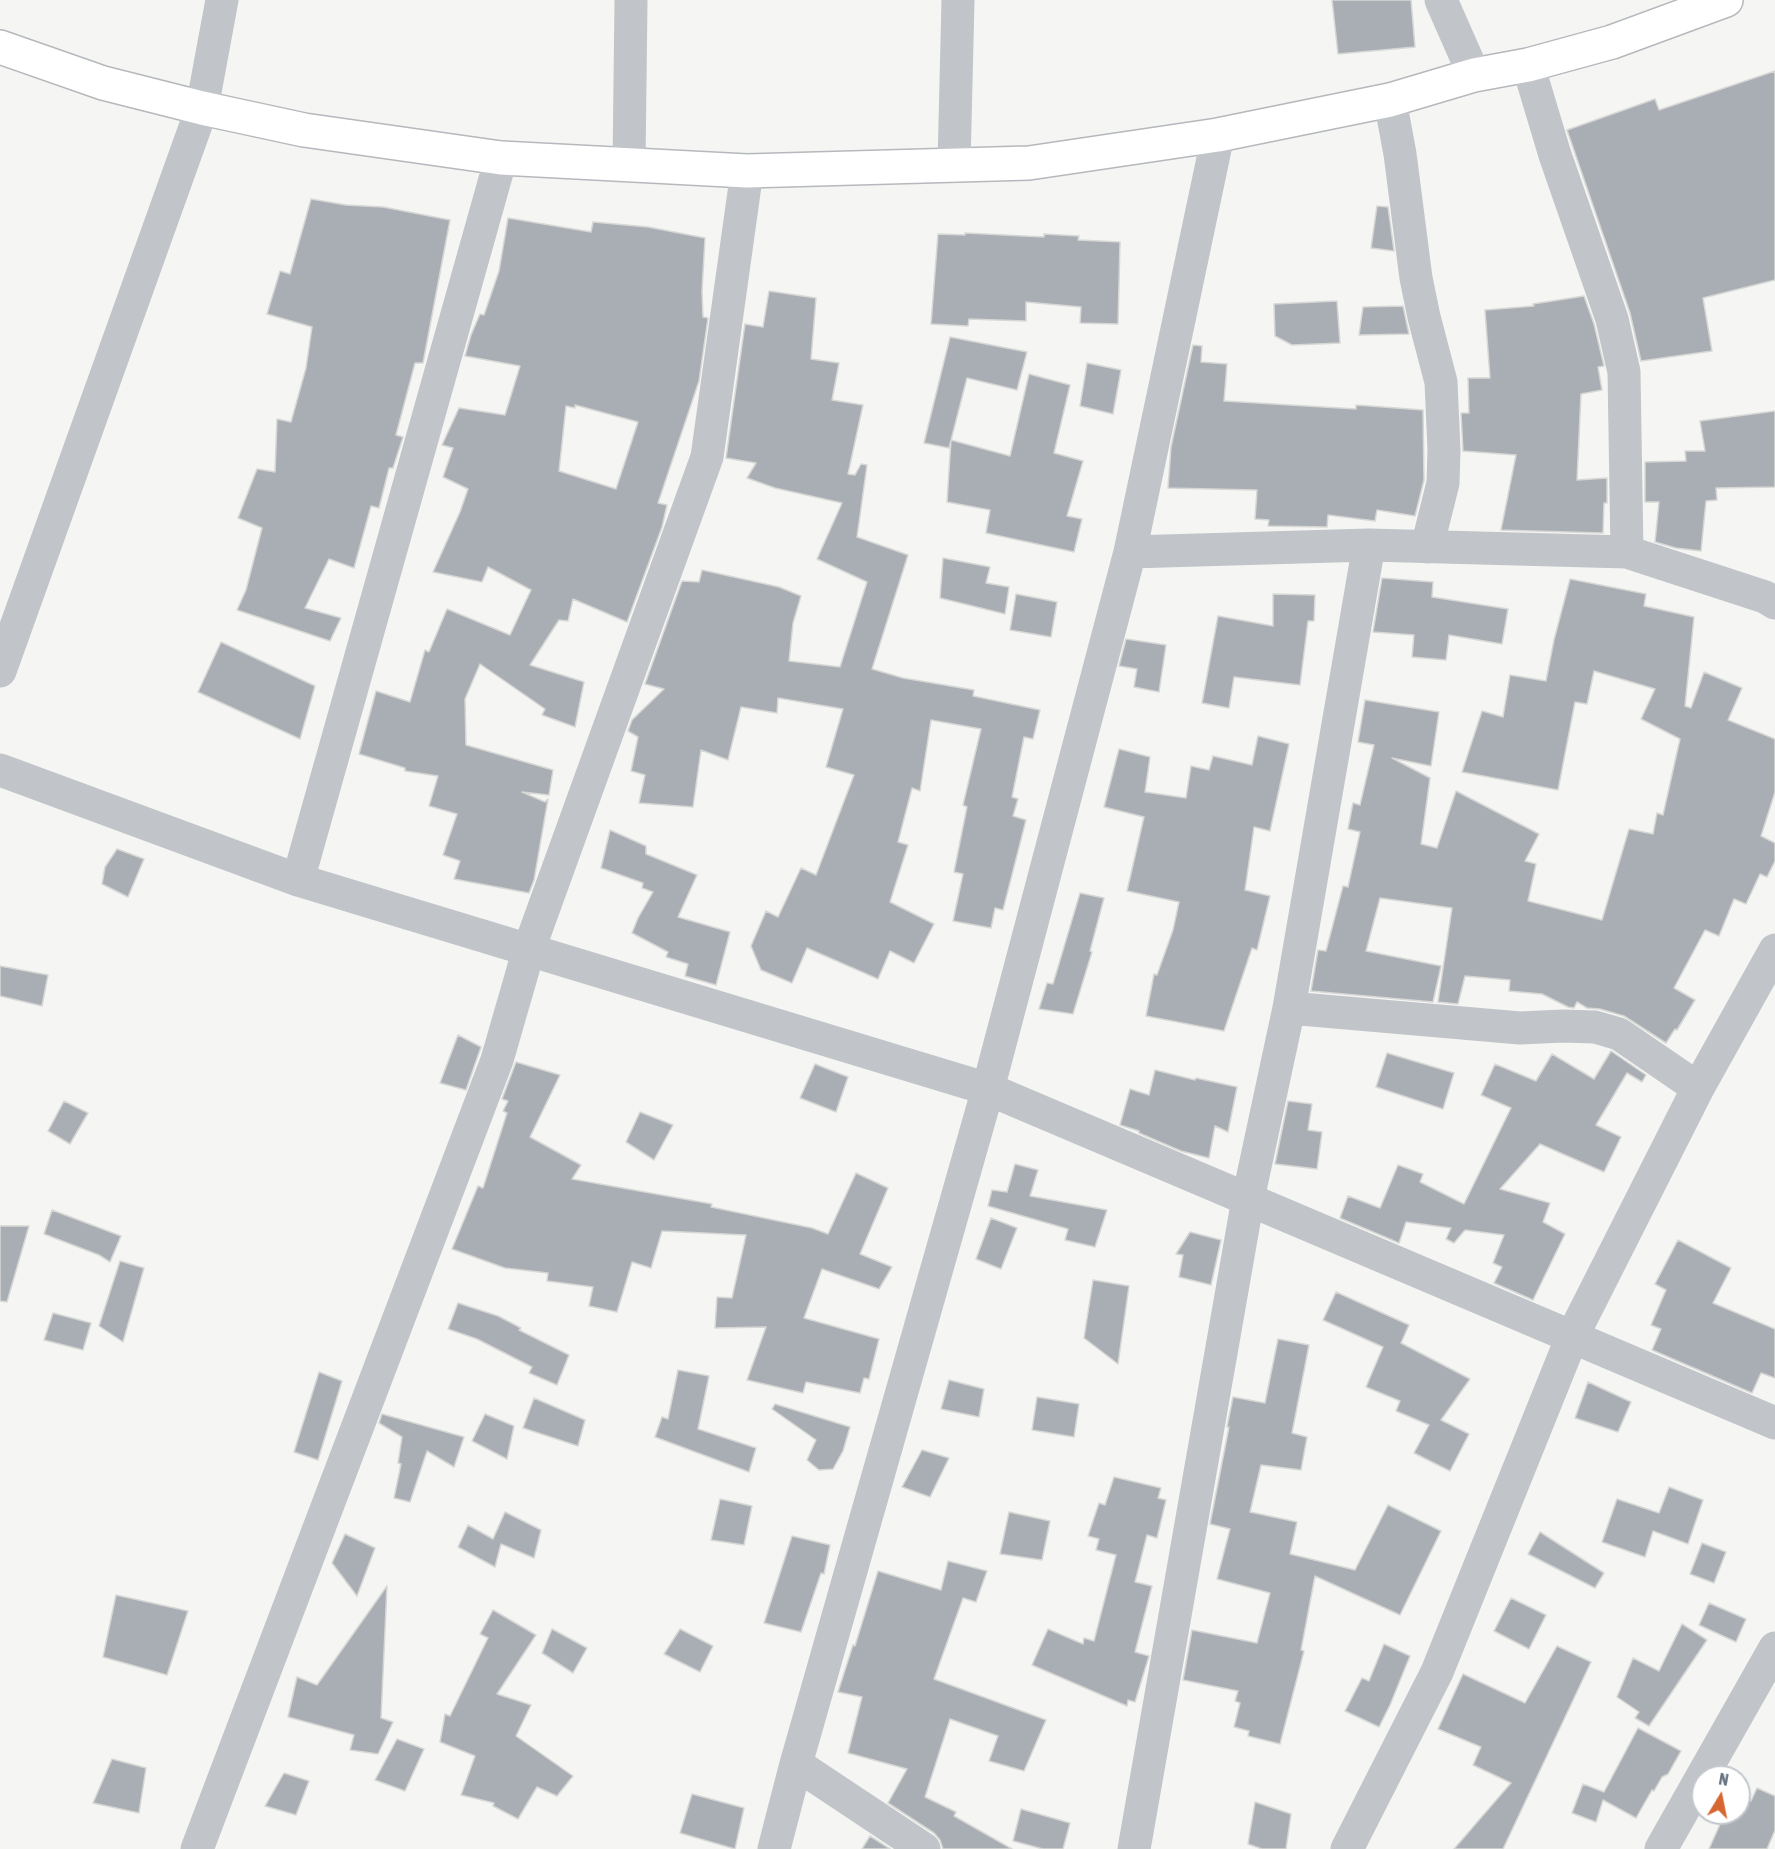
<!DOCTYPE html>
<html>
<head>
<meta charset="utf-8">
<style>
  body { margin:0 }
  #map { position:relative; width:1775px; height:1849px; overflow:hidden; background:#f5f6f3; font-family:"Asap Condensed",sans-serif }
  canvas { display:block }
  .north { position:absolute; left:1691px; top:1765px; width:60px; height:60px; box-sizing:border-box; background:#fff; border:2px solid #c2c7cd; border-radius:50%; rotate:10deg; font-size:16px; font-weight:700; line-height:24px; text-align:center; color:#677382 }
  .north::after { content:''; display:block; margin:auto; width:21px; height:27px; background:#d86630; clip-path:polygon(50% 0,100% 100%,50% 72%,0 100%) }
</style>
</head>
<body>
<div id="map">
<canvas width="1775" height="1849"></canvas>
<div class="north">N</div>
</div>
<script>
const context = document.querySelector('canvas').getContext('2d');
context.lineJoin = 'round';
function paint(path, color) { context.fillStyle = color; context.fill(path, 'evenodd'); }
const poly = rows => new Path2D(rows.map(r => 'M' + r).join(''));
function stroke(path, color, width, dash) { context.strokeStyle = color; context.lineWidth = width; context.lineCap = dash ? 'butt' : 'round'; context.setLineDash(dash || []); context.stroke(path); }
const building = poly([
  [1332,0,1411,0,1415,47,1338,54,1332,0],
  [1775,71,1775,280,1703,298,1712,351,1641,361,1630,313,1567,130,1655,99,1659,110,1775,71],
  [311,199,346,205,383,207,450,220,423,363,415,363,396,435,403,437,393,468,389,468,379,508,371,506,354,568,329,559,305,608,341,618,330,641,237,610,246,590,262,528,238,518,257,469,275,472,277,419,291,422,306,368,312,327,267,314,280,271,290,274,311,199],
  [1377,206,1388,207,1394,251,1371,248,1377,206],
  [508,218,591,232,593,222,648,227,705,238,702,291,703,317,708,318,699,381,658,503,667,505,662,527,627,622,573,599,568,621,559,620,530,665,584,682,575,727,542,715,545,709,480,664,465,699,466,745,553,770,549,795,522,792,545,802,548,799,534,880,529,893,454,879,460,861,443,855,457,814,429,806,438,776,405,771,405,768,359,754,376,691,410,702,425,650,429,652,447,609,510,635,531,590,488,567,482,582,433,572,460,512,468,489,443,477,453,448,442,445,459,408,505,415,520,366,465,356,471,335,480,314,484,315,499,271,508,218],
  [575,405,638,422,616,489,559,471,566,406,575,408,575,405],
  [965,233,1044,237,1044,234,1079,236,1078,240,1120,242,1118,324,1080,323,1081,307,1026,302,1026,321,969,319,968,326,931,324,938,234,965,235,965,233],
  [769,291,816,298,811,359,839,363,832,400,863,405,848,474,855,475,861,464,867,465,857,537,908,555,872,669,903,678,974,690,973,696,1040,710,1033,739,1024,737,1012,797,1018,799,1013,816,1026,820,1003,910,995,908,991,928,953,921,963,874,954,872,967,807,963,805,981,729,931,720,920,791,912,788,898,842,908,845,890,902,934,924,914,963,890,951,878,979,807,948,792,983,761,970,751,946,766,911,778,917,801,868,816,875,854,775,826,767,843,709,778,698,777,713,741,707,728,760,701,750,693,807,639,803,645,775,631,771,638,737,628,731,632,720,664,689,645,684,682,581,699,582,702,570,779,587,801,596,793,623,789,661,840,667,867,582,817,559,842,503,775,488,747,478,756,463,726,458,745,324,763,327,769,291],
  [1584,296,1594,324,1604,366,1598,367,1602,390,1581,394,1577,480,1607,478,1607,503,1604,503,1603,533,1501,530,1516,455,1463,451,1461,413,1469,413,1468,378,1490,378,1485,310,1534,306,1533,304,1584,296],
  [1337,301,1340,343,1292,345,1275,336,1274,304,1337,301],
  [1403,306,1409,334,1359,335,1363,307,1403,306],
  [950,337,1027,352,1017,390,967,378,949,448,924,443,950,337],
  [1193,345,1202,346,1201,362,1227,364,1224,401,1356,409,1356,405,1423,410,1424,480,1415,516,1377,510,1375,521,1328,515,1327,527,1268,526,1269,520,1255,519,1257,490,1168,488,1171,447,1193,345],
  [1087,363,1121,370,1113,414,1080,406,1087,363],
  [1029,374,1070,385,1054,453,1083,461,1067,516,1082,519,1074,552,986,533,990,510,947,502,951,440,1010,456,1029,374],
  [1775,411,1775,487,1716,488,1717,500,1706,501,1701,551,1676,548,1655,542,1659,502,1645,502,1645,462,1686,461,1685,451,1705,451,1700,421,1775,411],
  [943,558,990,567,986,583,1009,587,1005,614,940,598,943,558],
  [1382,578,1433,582,1432,597,1508,609,1502,644,1449,635,1446,660,1412,657,1414,635,1373,632,1382,578],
  [1570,579,1646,594,1644,606,1694,617,1685,706,1691,708,1704,672,1742,688,1728,720,1775,739,1775,792,1761,836,1775,843,1775,861,1767,877,1760,874,1746,904,1734,899,1719,936,1705,930,1674,988,1695,1000,1677,1030,1675,1029,1666,1043,1624,1016,1600,1009,1587,1008,1577,1002,1574,1008,1568,1007,1542,994,1509,991,1510,980,1465,976,1458,1004,1438,1002,1452,908,1380,898,1366,951,1441,966,1433,1002,1311,991,1318,950,1326,951,1343,886,1348,887,1360,832,1348,829,1353,803,1360,805,1374,745,1358,742,1365,700,1439,712,1431,766,1392,758,1430,778,1421,844,1437,848,1456,791,1539,834,1525,861,1536,864,1528,901,1602,920,1629,829,1653,834,1657,813,1663,815,1680,739,1641,719,1655,689,1594,671,1587,704,1575,702,1558,790,1462,772,1482,711,1503,717,1510,675,1546,681,1554,640,1570,579],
  [1016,594,1057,602,1051,637,1010,630,1016,594],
  [1273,594,1315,595,1314,621,1308,621,1300,685,1234,677,1229,708,1202,703,1218,616,1273,626,1273,594],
  [1126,639,1166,645,1159,692,1134,687,1137,669,1119,666,1126,639],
  [221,642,315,686,300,739,198,692,221,642],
  [1258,736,1289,744,1270,831,1254,827,1245,890,1270,896,1257,950,1252,948,1224,1031,1146,1016,1154,974,1157,975,1173,930,1179,902,1127,891,1144,817,1104,807,1119,749,1150,757,1145,792,1186,798,1191,766,1209,770,1213,756,1252,765,1258,736],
  [610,830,646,846,646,854,697,875,678,917,730,932,716,985,685,976,688,964,666,957,668,952,632,933,638,918,653,892,642,888,643,883,601,868,610,830],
  [117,849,144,859,128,897,102,884,105,867,117,849],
  [1080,893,1104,898,1090,951,1092,952,1073,1014,1039,1009,1047,983,1053,984,1080,893],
  [0,966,48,975,42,1006,0,996,0,966],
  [458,1035,481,1047,466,1090,440,1083,458,1035],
  [1611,1051,1646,1075,1642,1082,1627,1073,1596,1125,1621,1137,1604,1172,1540,1144,1500,1189,1550,1203,1543,1222,1565,1234,1533,1300,1494,1283,1502,1267,1493,1263,1504,1235,1465,1230,1454,1243,1446,1239,1451,1228,1406,1222,1399,1243,1340,1218,1348,1196,1380,1208,1398,1165,1423,1174,1420,1182,1464,1204,1511,1108,1481,1095,1495,1064,1536,1081,1552,1054,1594,1079,1611,1051],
  [1387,1053,1454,1073,1443,1109,1376,1087,1387,1053],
  [516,1062,560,1075,530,1137,581,1165,572,1179,712,1204,711,1207,812,1228,828,1234,856,1173,888,1188,860,1254,892,1267,879,1289,822,1269,804,1318,879,1339,869,1379,864,1378,860,1393,806,1382,803,1393,747,1380,766,1327,715,1328,717,1297,732,1298,746,1235,662,1231,651,1268,632,1262,617,1312,589,1306,593,1287,547,1281,548,1273,505,1268,452,1249,478,1186,483,1188,507,1113,503,1111,508,1101,502,1099,516,1062],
  [815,1064,848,1077,836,1112,800,1098,815,1064],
  [1155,1070,1195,1080,1196,1078,1237,1087,1228,1132,1215,1126,1209,1158,1181,1151,1139,1133,1139,1131,1120,1125,1130,1089,1149,1095,1155,1070],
  [64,1101,88,1113,70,1144,48,1131,64,1101],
  [1288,1101,1312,1104,1308,1130,1322,1132,1317,1169,1275,1164,1288,1101],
  [640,1112,673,1125,654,1160,626,1142,640,1112],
  [1015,1164,1038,1170,1030,1196,1107,1210,1095,1247,1065,1240,1068,1229,988,1206,992,1190,1007,1192,1015,1164],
  [52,1210,121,1236,110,1262,99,1255,44,1234,52,1210],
  [991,1218,1017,1228,1001,1269,976,1259,991,1218],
  [0,1226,29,1226,7,1302,0,1301,0,1226],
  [1190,1232,1221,1240,1211,1285,1179,1277,1183,1255,1176,1254,1190,1232],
  [1678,1240,1731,1268,1713,1303,1775,1329,1775,1378,1761,1373,1752,1393,1652,1350,1661,1329,1651,1325,1666,1290,1655,1284,1678,1240],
  [120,1261,144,1268,123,1342,99,1326,120,1261],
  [1093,1280,1129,1286,1118,1364,1084,1338,1093,1280],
  [1336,1292,1409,1325,1401,1343,1470,1379,1441,1420,1469,1434,1450,1471,1414,1453,1429,1425,1396,1411,1400,1401,1366,1387,1383,1347,1323,1320,1336,1292],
  [458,1303,498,1316,521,1328,519,1330,569,1355,557,1385,529,1373,532,1367,477,1339,448,1329,458,1303],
  [53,1313,91,1323,83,1350,44,1340,53,1313],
  [1278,1339,1309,1345,1292,1433,1307,1437,1301,1470,1261,1465,1250,1512,1297,1522,1290,1554,1355,1570,1388,1505,1441,1531,1400,1615,1315,1576,1301,1650,1304,1651,1280,1744,1248,1736,1249,1731,1234,1727,1240,1703,1235,1701,1238,1691,1183,1680,1192,1630,1257,1643,1270,1593,1217,1579,1230,1529,1210,1524,1229,1427,1227,1427,1233,1397,1265,1403,1278,1339],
  [678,1370,709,1376,698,1429,756,1448,749,1472,655,1437,662,1417,668,1419,678,1370],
  [319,1372,342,1381,318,1460,294,1452,319,1372],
  [949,1380,984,1389,979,1417,941,1409,949,1380],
  [1588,1382,1631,1402,1618,1432,1575,1418,1588,1382],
  [1037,1397,1079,1404,1074,1437,1032,1430,1037,1397],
  [534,1398,585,1420,578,1446,523,1428,534,1398],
  [775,1404,850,1427,843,1451,833,1469,819,1470,807,1460,816,1440,772,1409,775,1404],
  [382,1414,464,1437,454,1467,427,1451,410,1502,394,1498,401,1464,398,1463,402,1437,379,1423,382,1414],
  [485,1414,514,1426,507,1459,472,1441,485,1414],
  [922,1450,949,1458,930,1497,902,1487,922,1450],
  [1114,1477,1161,1488,1158,1498,1166,1500,1157,1538,1147,1535,1135,1582,1152,1586,1135,1652,1149,1656,1135,1702,1128,1700,1127,1706,1032,1665,1048,1629,1083,1644,1084,1638,1094,1641,1116,1555,1096,1550,1099,1539,1088,1536,1099,1503,1105,1505,1114,1477],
  [1669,1487,1703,1500,1688,1544,1653,1531,1645,1557,1602,1542,1617,1499,1659,1513,1669,1487],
  [720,1499,752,1506,744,1545,711,1540,720,1499],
  [505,1512,541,1530,534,1558,501,1544,495,1567,458,1547,468,1525,493,1539,505,1512],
  [1009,1512,1050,1521,1042,1560,1000,1554,1009,1512],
  [1540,1532,1604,1573,1595,1588,1528,1554,1540,1532],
  [345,1534,375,1548,357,1596,332,1563,345,1534],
  [792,1536,830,1545,824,1574,821,1573,801,1632,764,1623,792,1536],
  [1702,1543,1726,1552,1714,1583,1690,1574,1702,1543],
  [948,1561,987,1571,976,1602,963,1598,934,1679,1046,1720,1024,1771,989,1761,998,1736,950,1719,925,1797,956,1812,954,1816,1012,1849,943,1849,940,1840,934,1833,888,1803,907,1769,848,1753,862,1697,838,1692,853,1645,855,1646,878,1571,941,1590,948,1561],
  [387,1586,381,1718,393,1722,378,1754,350,1750,354,1735,288,1717,297,1677,317,1685,387,1586],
  [116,1595,188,1611,167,1675,103,1657,116,1595],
  [1511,1598,1546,1615,1529,1649,1494,1631,1511,1598],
  [1709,1603,1746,1619,1736,1642,1699,1625,1709,1603],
  [493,1610,536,1635,497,1694,531,1705,516,1736,573,1776,557,1796,537,1787,518,1819,493,1806,494,1803,461,1795,475,1756,440,1742,445,1714,450,1716,488,1638,480,1634,493,1610],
  [1682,1624,1707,1640,1649,1726,1635,1718,1639,1712,1617,1697,1633,1658,1659,1671,1682,1624],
  [552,1629,587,1648,573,1673,542,1653,552,1629],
  [680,1629,713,1646,700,1672,664,1654,680,1629],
  [1384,1644,1410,1656,1390,1705,1379,1727,1345,1711,1362,1678,1369,1681,1384,1644],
  [1557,1646,1591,1662,1503,1849,1454,1849,1511,1783,1473,1765,1481,1747,1438,1729,1463,1674,1525,1703,1557,1646],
  [1638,1728,1681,1751,1668,1774,1662,1777,1654,1791,1652,1790,1636,1818,1603,1800,1596,1822,1572,1813,1583,1784,1604,1792,1638,1728],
  [397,1739,424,1749,405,1791,375,1780,397,1739],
  [112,1759,146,1768,139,1813,93,1803,112,1759],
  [284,1773,309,1781,296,1815,265,1806,284,1773],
  [1757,1788,1775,1796,1775,1830,1767,1849,1709,1849,1725,1813,1739,1813,1739,1796,1751,1801,1757,1788],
  [692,1794,744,1808,735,1849,680,1833,692,1794],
  [1255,1802,1291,1814,1286,1849,1262,1849,1248,1844,1255,1802],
  [1021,1809,1070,1823,1063,1849,1043,1849,1013,1841,1021,1809],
  [870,1836,890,1849,862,1849,870,1836]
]);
const minor = poly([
  [1441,0,1474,75],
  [1528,65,1555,155,1612,319,1624,372,1627,552],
  [1390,100,1400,154,1416,278,1424,317,1441,382,1444,450,1443,483,1427,547],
  [629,165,631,0],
  [954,165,958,0],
  [1130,552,1369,545,1627,552,1765,597,1775,603],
  [0,671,202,108,222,0],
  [0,770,298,880,988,1089,1775,1423],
  [298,880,501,158],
  [1289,1008,1520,1028,1563,1026,1595,1027,1619,1034,1698,1088],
  [796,1764,924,1849],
  [197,1849,497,1060,529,949,707,457,747,171],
  [774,1849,796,1764,988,1089,1130,552,1218,135],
  [1134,1849,1248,1199,1289,1008,1369,545],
  [1347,1849,1437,1672,1572,1337,1698,1088,1775,950],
  [1661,1849,1775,1648]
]);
const major = poly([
  [0,47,103,83,202,108,304,130,501,158,747,171,1029,163,1218,135,1390,100,1474,75,1528,65,1612,42,1726,0]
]);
paint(building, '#a8aeb4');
stroke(building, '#d7d7d5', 1.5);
stroke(major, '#b5b8bc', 36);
stroke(minor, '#c1c4c8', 33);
stroke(major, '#fff', 33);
</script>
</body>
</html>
